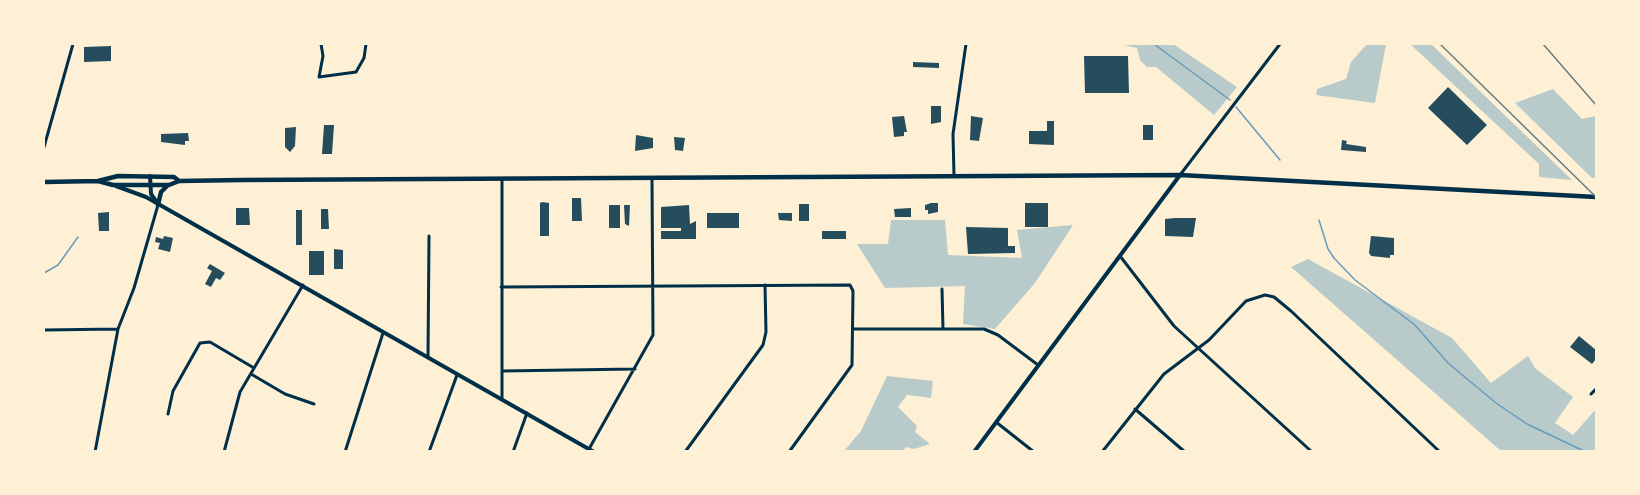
<!DOCTYPE html>
<html>
<head>
<meta charset="utf-8">
<style>
  body { margin:0 }
  #map { position:relative; width:1640px; height:495px; overflow:hidden; background:#fdf0d5; font-family:Poppins,sans-serif }
  canvas { display:block }
  .frame { position:absolute; inset:0; border:45px solid #fdf0d5; pointer-events:none }
</style>
</head>
<body>
<div id="map">
<canvas width="1640" height="495"></canvas>
<div class="frame"></div>
</div>
<script>
const context = document.querySelector('canvas').getContext('2d');
context.lineJoin = 'round';
function paint(path, color) { context.fillStyle = color; context.fill(path, 'evenodd'); }
const poly = rows => new Path2D(rows.map(r => 'M' + r).join(''));
function stroke(path, color, width, dash) { context.strokeStyle = color; context.lineWidth = width; context.lineCap = dash ? 'butt' : 'round'; context.setLineDash(dash || []); context.stroke(path); }
const green = poly([
  [1120,44,1173,44,1237,87,1214,115,1156,67,1147,67,1140,60,1137,48],
  [1367,44,1386,44,1375,103,1316,95,1317,89,1346,79,1351,62],
  [1410,44,1431,44,1572,180,1539,177,1539,164],
  [1553,89,1582,119,1596,116,1596,178,1592,178,1515,103],
  [891,220,945,220,948,255,1022,258,1017,230,1073,225,1035,283,995,329,963,324,965,286,885,288,857,244,888,244],
  [1308,259,1452,338,1491,383,1528,356,1535,368,1573,397,1555,423,1573,435,1596,409,1596,451,1501,451,1291,267],
  [887,376,933,381,931,398,907,395,898,407,917,426,915,432,930,444,914,449,906,447,903,451,844,451,861,431]
]);
const stream = poly([
  [1154,44,1230,100],
  [1236,107,1280,160],
  [1319,220,1328,249,1334,258,1355,280,1415,325,1448,363,1496,403,1527,424,1586,452],
  [44,273,58,265,78,237]
]);
const building = poly([
  [111,46,111,61,84,62,84,47],
  [1084,56,1128,56,1129,93,1085,93],
  [913,62,939,63,939,68,913,67],
  [1448,87,1487,125,1467,145,1428,108],
  [931,106,941,106,941,122,931,124],
  [904,116,907,132,904,132,904,136,894,137,892,117],
  [971,116,983,118,979,141,970,140],
  [1047,121,1054,121,1054,145,1029,144,1029,131,1047,131],
  [324,125,334,125,332,154,322,154],
  [1143,125,1153,125,1153,140,1143,140],
  [296,127,295,146,290,152,285,147,285,128],
  [188,133,189,141,185,141,185,145,161,142,161,134],
  [636,135,653,138,653,148,635,151],
  [674,137,685,138,683,151,675,150],
  [1342,140,1347,141,1346,144,1366,147,1366,152,1341,150],
  [572,198,581,198,582,221,572,221],
  [542,202,549,203,549,236,540,236,540,203],
  [931,203,938,203,938,212,928,214,928,210,925,210,925,205],
  [1025,203,1048,203,1048,227,1025,227],
  [799,204,809,204,809,221,799,221],
  [609,205,620,205,620,228,609,228],
  [624,205,630,205,629,226,625,224],
  [689,205,690,224,696,221,696,239,661,239,661,231,681,231,681,228,661,228,661,207],
  [236,208,249,208,250,225,236,225],
  [911,208,911,217,895,217,894,209],
  [321,209,328,209,329,229,321,229],
  [296,210,302,210,302,245,296,245],
  [109,212,109,231,99,231,98,213],
  [707,213,739,213,739,228,707,228],
  [778,213,792,213,792,221,779,220],
  [1175,218,1196,218,1193,237,1165,236,1165,219],
  [966,227,1008,228,1008,246,1015,246,1015,253,968,254],
  [822,231,846,231,846,239,822,239],
  [164,236,173,238,170,252,158,249,160,243,155,242,156,237,163,239],
  [1371,236,1394,238,1394,255,1390,255,1390,258,1371,256,1369,253],
  [334,249,343,250,343,269,334,269],
  [309,251,324,251,324,275,309,275],
  [210,264,225,273,220,280,216,278,211,287,205,284,212,271,207,268],
  [1579,336,1596,350,1596,359,1592,364,1570,347]
]);
const minor = poly([
  [321,44,323,56,319,77,356,72,364,58,366,44],
  [44,147,73,44],
  [1180,175,1280,44],
  [954,176,953,134,966,44],
  [502,179,502,398],
  [1120,256,1174,326,1312,452],
  [501,287,850,285,853,291,852,365,789,452],
  [942,289,943,329],
  [854,329,984,329,998,335,1038,365],
  [44,330,118,329],
  [428,356,429,236],
  [502,371,635,369],
  [251,374,285,394,314,404],
  [1591,394,1596,389],
  [1135,409,1185,452],
  [168,414,173,391,200,343,210,342,254,368],
  [996,422,1034,452],
  [589,449,653,335,652,179],
  [95,452,118,329,134,288,158,205],
  [224,452,240,392,303,285],
  [345,452,383,333],
  [429,452,457,375],
  [513,452,527,413],
  [685,452,763,345,766,332,765,285],
  [1102,452,1164,374,1209,340,1246,301,1265,295,1274,297,1291,311,1440,452]
]);
const tertiary = poly([
  [150,176,151,194,156,201],
  [116,186,146,197,594,452],
  [974,452,1180,175]
]);
const primary = poly([
  [98,181,118,176,174,177,179,181],
  [44,182,98,181,113,185,169,185,179,181,242,180,1180,175,1596,197],
  [158,205,161,192,167,186]
]);
const rail = poly([
  [1440,44,1596,197],
  [1543,44,1596,105]
]);
paint(green, '#b9caca');
stroke(stream, '#669bbc', 1.5);
paint(building, '#264d5e');
stroke(minor, '#003049', 3);
stroke(tertiary, '#003049', 4);
stroke(primary, '#003049', 4.5);
stroke(rail, '#657d81', 1.5);
</script>
</body>
</html>
